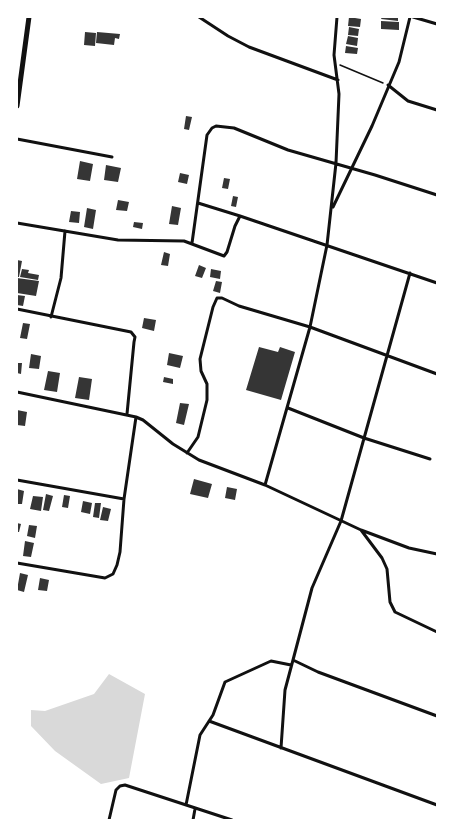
<!DOCTYPE html>
<html>
<head>
<meta charset="utf-8">
<style>
  body { margin:0 }
  #map { position:relative; width:454px; height:837px; overflow:hidden; background:#fff; font-family:Overpass,sans-serif }
  canvas { display:block }
  .frame { position:absolute; inset:0; border:18px solid #fff; pointer-events:none }
</style>
</head>
<body>
<div id="map">
<canvas width="454" height="837"></canvas>
<div class="frame"></div>
</div>
<script>
const context = document.querySelector('canvas').getContext('2d');
context.lineJoin = 'round';
function paint(path, color) { context.fillStyle = color; context.fill(path, 'evenodd'); }
const poly = rows => new Path2D(rows.map(r => 'M' + r).join(''));
function stroke(path, color, width, dash) { context.strokeStyle = color; context.lineWidth = width; context.lineCap = dash ? 'butt' : 'round'; context.setLineDash(dash || []); context.stroke(path); }
const water = poly([
  [109,674,145,694,129,778,101,784,55,751,31,726,31,710,45,711,94,694]
]);
const building = poly([
  [349,17,361,19,360,27,348,26],
  [382,17,398,17,398,21,381,19],
  [381,21,399,22,399,30,381,29],
  [349,27,359,29,358,36,348,35],
  [85,32,96,33,95,46,84,45],
  [97,32,120,34,119,39,115,38,114,45,96,43],
  [348,36,358,38,357,46,346,44],
  [346,46,358,48,357,54,345,53],
  [186,116,192,117,189,130,184,129],
  [80,161,93,164,90,181,77,179],
  [106,165,121,168,118,182,104,180],
  [180,173,189,175,187,184,178,182],
  [224,178,230,179,228,189,222,188],
  [233,196,238,197,236,207,231,206],
  [118,200,129,202,127,211,116,210],
  [172,206,181,208,178,225,169,224],
  [87,208,96,210,93,229,84,227],
  [71,211,80,212,79,223,69,222],
  [134,222,143,223,142,229,133,227],
  [164,252,170,254,168,266,161,265],
  [17,260,22,261,19,277,17,277],
  [199,265,206,268,202,278,195,276],
  [22,269,29,270,28,273,39,275,38,280,20,277],
  [211,269,221,271,220,279,210,277],
  [17,278,39,281,36,296,17,293],
  [216,281,222,282,220,293,213,291],
  [17,295,25,296,23,306,17,305],
  [144,318,156,320,154,331,142,328],
  [23,323,30,324,27,339,20,338],
  [259,347,278,352,280,347,295,352,281,400,246,390],
  [169,353,183,356,180,368,167,365],
  [31,354,41,356,39,369,29,368],
  [17,363,22,363,21,374,17,373],
  [48,371,60,373,57,392,44,390],
  [79,377,92,379,89,400,75,398],
  [164,377,173,379,173,384,163,382],
  [180,403,189,404,184,425,176,423],
  [17,410,27,412,25,426,17,425],
  [194,479,212,484,208,498,190,494],
  [227,487,237,489,235,500,225,498],
  [17,489,24,491,22,504,17,504],
  [46,494,53,496,49,511,43,510],
  [64,495,70,496,68,508,62,507],
  [33,496,43,497,41,511,30,509],
  [83,501,92,503,90,514,81,512],
  [95,503,101,503,99,518,93,517],
  [103,507,111,509,108,521,100,520],
  [17,523,21,524,19,532,17,532],
  [29,525,37,526,35,538,27,536],
  [25,541,34,543,31,557,23,556],
  [20,573,28,575,24,592,17,590],
  [40,578,49,580,47,591,38,590]
]);
const path = poly([
  [340,65,383,83]
]);
const minor = poly([
  [199,17,228,36,249,47,338,80],
  [413,17,437,24],
  [388,85,408,101,437,110],
  [17,139,112,157],
  [198,203,240,216],
  [333,207,372,126,399,62,410,17],
  [17,223,118,240,184,241,224,256,227,252,235,226,240,216,437,283],
  [192,243,207,135,212,128,216,126,234,128,288,150,375,175,437,195],
  [410,273,341,521,312,588,293,660,318,672,437,716],
  [17,309,131,332,135,337,134,342,127,414],
  [51,317,61,278,65,231],
  [17,392,136,417,143,420,173,444,199,460,265,485,361,530,409,548,437,554],
  [288,408,364,438,430,459],
  [187,453,198,437,207,400,207,384,201,371,200,359,213,307,217,298,222,298,239,306,310,327,437,374],
  [17,480,124,499],
  [265,485,310,327,327,245,336,163,339,94,334,55,337,17],
  [361,530,382,558,387,569,390,602,395,612,437,632],
  [17,563,105,578,113,574,117,565,120,552,124,499,136,417],
  [209,721,437,805],
  [281,748,285,690,293,660],
  [186,805,200,735,213,715,225,682,271,661,291,665],
  [109,820,116,790,120,786,125,785,232,820],
  [193,820,195,809]
]);
const primary = poly([
  [17,106,29,17]
]);
paint(water, '#d9d9d9');
paint(building, '#353535');
stroke(path, '#111', 1.5);
stroke(minor, '#111', 3);
stroke(primary, '#111', 5);
</script>
</body>
</html>
